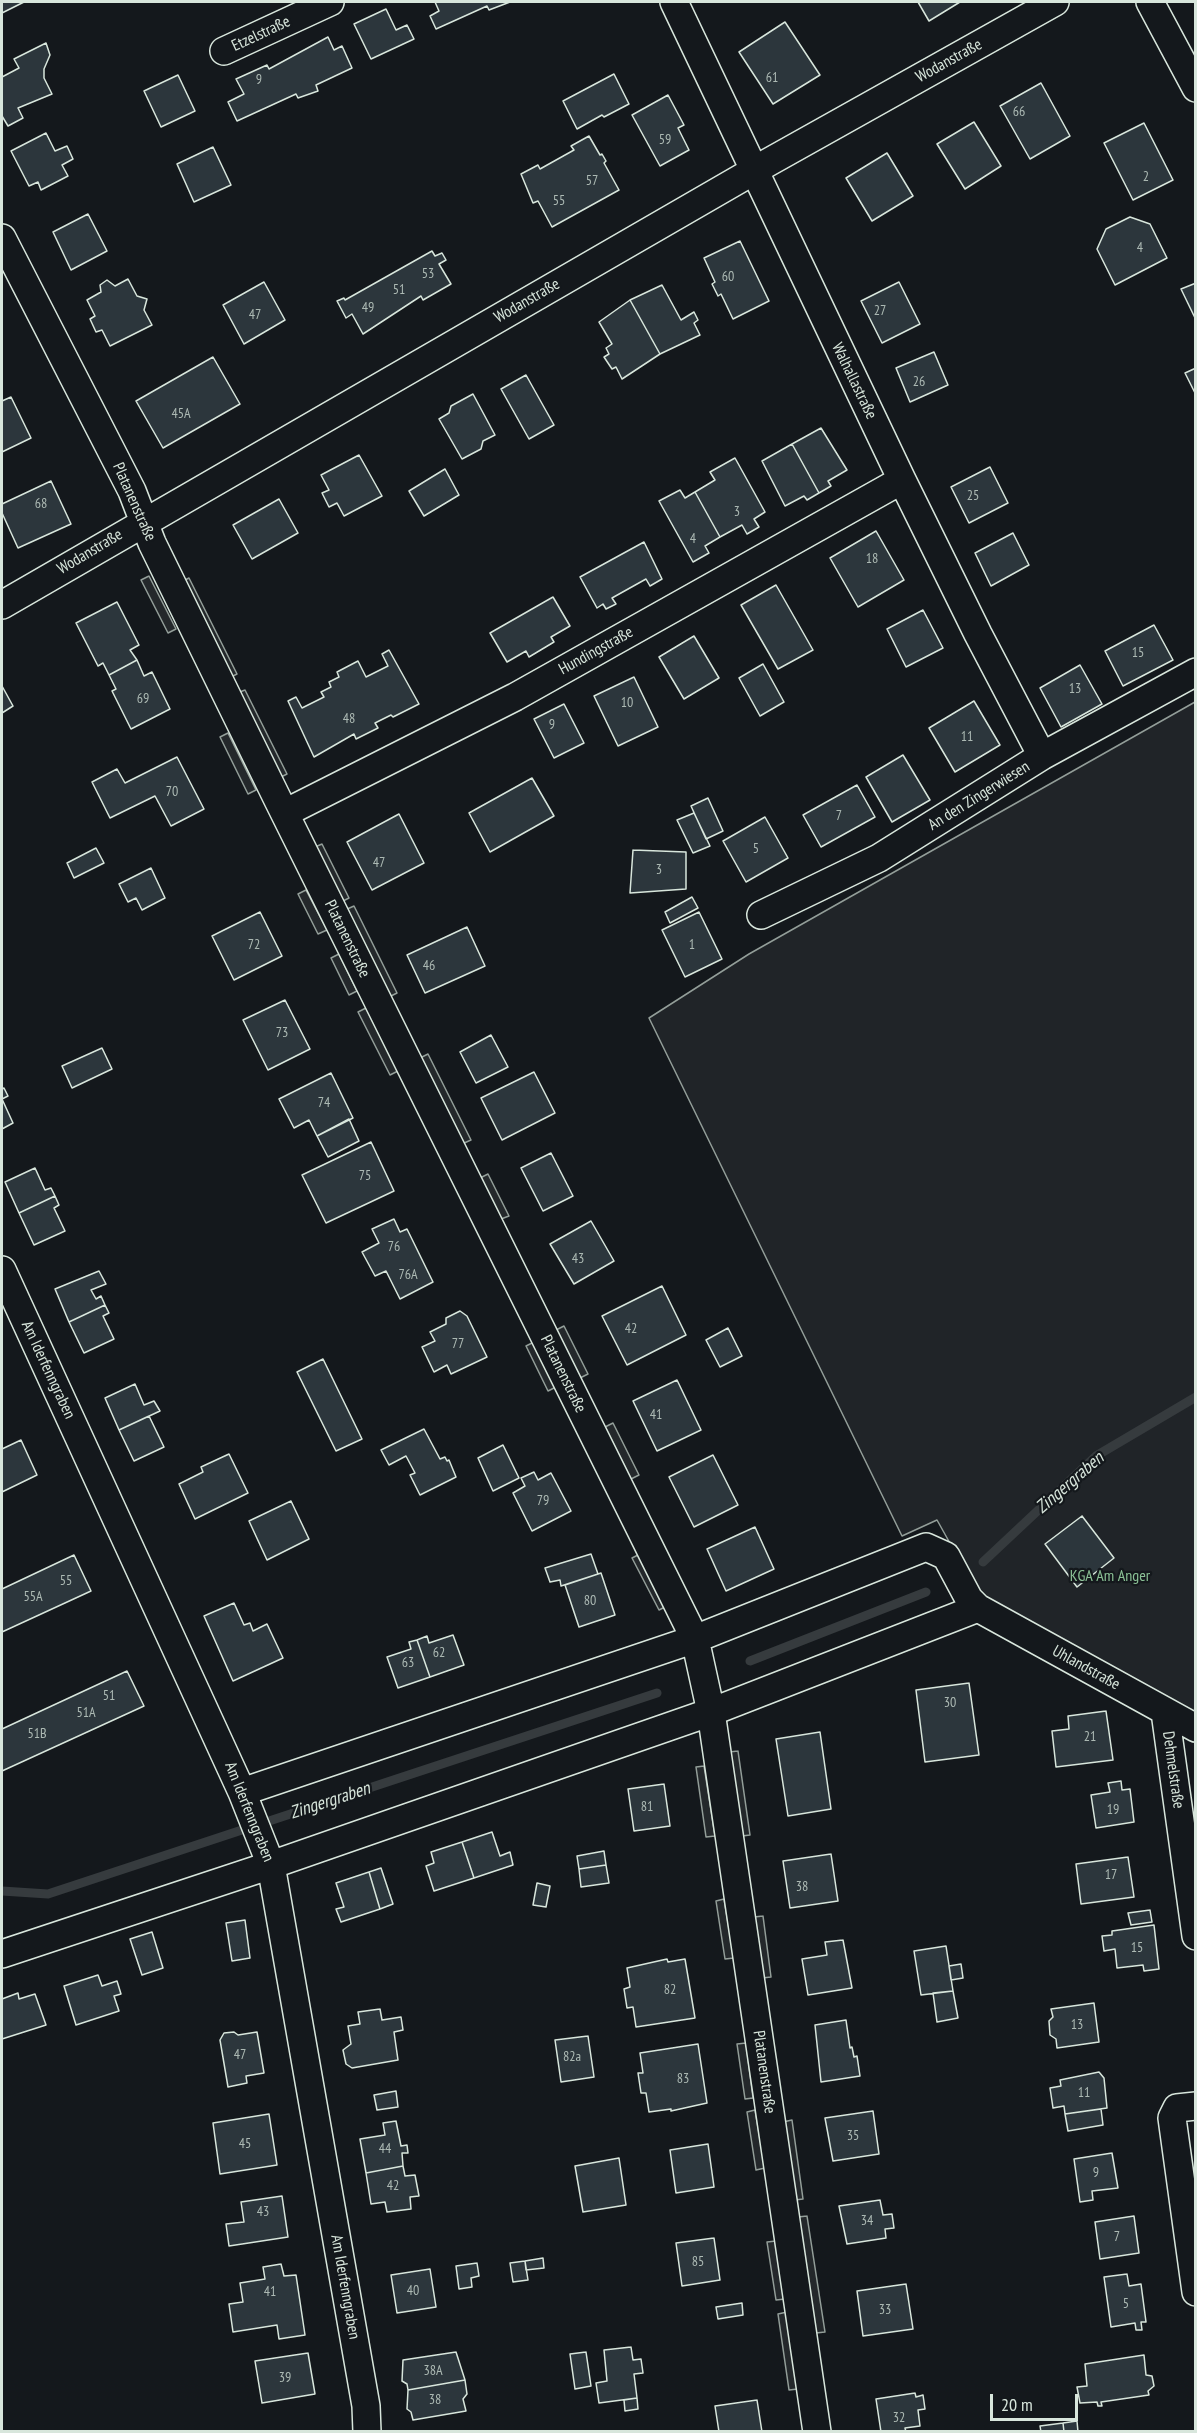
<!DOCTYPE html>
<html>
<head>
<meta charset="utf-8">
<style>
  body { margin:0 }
  #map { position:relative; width:1197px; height:2433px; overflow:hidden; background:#14181c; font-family:"PT Sans Narrow",sans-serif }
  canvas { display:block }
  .frame { position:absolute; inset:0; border:3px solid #d8e6dc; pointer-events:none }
  .scale { position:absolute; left:990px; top:2394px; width:88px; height:27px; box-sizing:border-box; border:3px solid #d8e6dc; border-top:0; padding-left:8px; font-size:18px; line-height:21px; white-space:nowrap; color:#d8e6dc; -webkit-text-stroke:4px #14181c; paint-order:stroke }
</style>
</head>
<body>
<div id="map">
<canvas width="1197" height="2433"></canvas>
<div class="frame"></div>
<div class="scale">20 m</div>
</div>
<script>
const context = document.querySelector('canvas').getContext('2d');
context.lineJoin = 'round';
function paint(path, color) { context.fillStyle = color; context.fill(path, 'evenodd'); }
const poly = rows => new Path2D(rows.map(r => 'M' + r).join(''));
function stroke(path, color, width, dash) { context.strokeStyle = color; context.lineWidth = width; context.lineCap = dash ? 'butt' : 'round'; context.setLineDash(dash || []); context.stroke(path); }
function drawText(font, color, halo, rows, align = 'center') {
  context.font = font + ' "PT Sans Narrow",sans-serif'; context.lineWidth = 4.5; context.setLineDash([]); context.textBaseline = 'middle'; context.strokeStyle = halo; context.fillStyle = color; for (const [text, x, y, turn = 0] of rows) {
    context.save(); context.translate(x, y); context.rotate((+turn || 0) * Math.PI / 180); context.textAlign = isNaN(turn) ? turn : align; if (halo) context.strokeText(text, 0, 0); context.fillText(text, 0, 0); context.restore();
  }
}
const green = poly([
  [1195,702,1195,1718,984,1604,937,1520,902,1536,649,1018,749,954,1195,702]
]);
const parking = poly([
  [149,576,176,629,168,633,141,580,149,576],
  [189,578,237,674,229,678,181,582,189,578],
  [245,690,287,774,279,778,237,693,245,690],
  [228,733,256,790,248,794,220,737,228,733],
  [322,844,349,898,341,902,315,847,322,844],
  [306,890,327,930,318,934,298,894,306,890],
  [354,906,397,993,389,997,345,910,354,906],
  [339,954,357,991,349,995,331,958,339,954],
  [366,1008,398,1071,390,1075,358,1012,366,1008],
  [428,1054,471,1140,462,1144,420,1058,428,1054],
  [488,1174,509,1216,501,1219,480,1178,488,1174],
  [564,1326,588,1374,580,1378,556,1330,564,1326],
  [534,1342,556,1387,548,1391,526,1346,534,1342],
  [613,1423,639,1475,631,1479,605,1427,613,1423],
  [640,1554,667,1606,659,1610,632,1558,640,1554],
  [738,1751,750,1835,742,1836,729,1752,738,1751],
  [704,1766,715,1836,706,1837,696,1767,704,1766],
  [724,1899,734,1958,725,1959,716,1901,724,1899],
  [763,1916,771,1977,762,1978,754,1917,763,1916],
  [746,2043,753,2098,745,2099,737,2044,746,2043],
  [755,2110,765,2168,756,2170,747,2112,755,2110],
  [792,2120,803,2199,795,2200,783,2122,792,2120],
  [807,2216,825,2332,816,2333,798,2217,807,2216],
  [776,2241,785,2299,776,2300,767,2242,776,2241],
  [787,2312,798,2389,789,2390,778,2314,787,2312]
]);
const stream = poly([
  [983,1562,1096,1456,1196,1397],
  [750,1661,926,1592],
  [2,1891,48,1894,657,1693]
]);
const building = poly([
  [2,2,24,2,2,13,2,2],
  [435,2,510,2,489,10,487,6,436,29,430,16,439,11,435,2],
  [918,2,960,2,929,21,918,2],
  [386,9,396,30,407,25,414,39,371,59,354,24,386,9],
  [785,22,820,75,773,104,739,52,785,22],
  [328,37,334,50,342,46,352,68,316,85,318,91,298,98,296,94,237,121,228,102,244,94,236,79,267,65,269,69,328,37],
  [46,43,50,55,44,69,44,78,52,94,18,108,23,118,8,126,2,116,2,77,19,68,14,59,46,43],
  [614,74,629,104,604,117,602,115,577,129,563,101,614,74],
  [178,75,195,111,161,127,144,91,178,75],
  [1041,83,1070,136,1030,159,1000,106,1041,83],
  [668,95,684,125,678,128,689,150,660,166,632,115,668,95],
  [974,122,1001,166,965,189,937,144,974,122],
  [1144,123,1173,180,1133,200,1104,143,1144,123],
  [46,133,55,151,67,146,73,159,62,165,68,176,41,190,38,182,29,186,11,151,46,133],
  [589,136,600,155,602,154,606,161,604,163,619,190,552,227,538,201,533,203,521,174,538,165,540,169,574,150,571,146,589,136],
  [213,147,231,185,194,202,177,164,213,147],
  [887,153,913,196,872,221,846,178,887,153],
  [88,214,107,251,71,270,53,232,88,214],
  [1130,217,1150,224,1167,258,1115,285,1097,249,1106,229,1130,217],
  [740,241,769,301,733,319,721,294,718,296,712,284,715,282,704,258,740,241],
  [432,251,435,256,442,253,446,260,439,264,451,284,423,300,421,296,363,334,352,314,346,318,337,301,344,298,345,300,432,251],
  [128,279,137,296,147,299,144,310,152,325,110,346,102,330,96,332,90,319,95,316,87,300,101,292,100,285,107,280,115,286,128,279],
  [264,282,285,320,244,344,223,305,264,282],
  [899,282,920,324,882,343,861,301,899,282],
  [1196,283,1196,320,1181,289,1196,283],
  [662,285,681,320,694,312,698,320,694,323,700,335,660,354,630,300,662,285],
  [630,300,660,354,622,379,616,367,612,369,604,357,609,354,606,348,612,344,599,322,630,300],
  [934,352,948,385,910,402,896,368,934,352],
  [213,357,240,404,163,448,136,401,213,357],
  [1196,368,1196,395,1185,373,1196,368],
  [526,375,554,425,529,439,501,389,526,375],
  [473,394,495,435,483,441,481,449,462,459,439,419,449,413,451,406,473,394],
  [11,397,31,438,2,452,2,401,11,397],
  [821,428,847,470,828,481,831,486,819,493,792,444,821,428],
  [792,444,819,493,807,500,804,496,785,506,762,461,792,444],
  [359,455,382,496,344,516,337,503,329,507,322,493,329,490,321,475,359,455],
  [735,458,765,512,754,519,759,527,747,534,742,525,720,537,695,492,715,480,710,472,735,458],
  [990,467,1008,503,969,523,951,487,990,467],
  [445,469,459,495,424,516,409,491,445,469],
  [51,481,71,524,18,548,2,513,2,504,51,481],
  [680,490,685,498,695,492,720,537,705,546,709,553,693,562,659,501,680,490],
  [279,499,298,533,252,559,233,525,279,499],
  [876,531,904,580,858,607,830,558,876,531],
  [1013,533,1029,565,991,586,975,553,1013,533],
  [644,542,662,579,650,586,646,579,612,598,616,604,606,609,603,604,597,608,580,577,644,542],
  [776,585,813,650,778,669,741,605,776,585],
  [553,597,570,626,551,637,554,642,529,657,526,651,507,662,490,633,553,597],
  [117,602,139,645,130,650,137,660,109,675,103,663,98,666,76,623,117,602],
  [923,610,943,648,906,667,887,629,923,610],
  [1154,625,1173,660,1123,686,1105,651,1154,625],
  [694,636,719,678,684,699,659,657,694,636],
  [389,650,419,704,393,717,391,715,375,723,378,728,356,739,354,734,314,757,288,701,296,697,302,708,324,697,321,692,331,687,329,682,339,677,337,672,358,661,366,677,388,666,382,654,389,650],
  [137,660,144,676,152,672,170,709,131,729,112,691,116,689,109,675,137,660],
  [763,664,784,702,760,716,739,678,763,664],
  [1080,665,1102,704,1061,727,1040,688,1080,665],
  [634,677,658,727,618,746,594,696,634,677],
  [2,686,13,706,2,713,2,686],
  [974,701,1000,745,955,772,929,728,974,701],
  [564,704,584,743,554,758,534,719,564,704],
  [903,755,930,800,892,822,866,777,903,755],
  [177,757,204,809,171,826,155,796,110,818,92,782,117,769,125,783,177,757],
  [532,778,554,816,490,852,469,813,532,778],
  [857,785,875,817,821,847,803,815,857,785],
  [708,798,723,831,706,839,691,806,708,798],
  [694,813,710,846,693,853,677,820,694,813],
  [399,814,424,863,372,890,347,842,399,814],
  [765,817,788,858,746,882,723,841,765,817],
  [96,848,104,863,74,878,67,863,96,848],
  [633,850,686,852,686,889,630,893,633,850],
  [151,868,165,898,142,910,136,898,128,902,119,884,151,868],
  [692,897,698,908,670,923,665,912,692,897],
  [260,912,282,956,234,980,212,936,260,912],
  [699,912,722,959,685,977,662,930,699,912],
  [467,927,485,966,425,993,407,955,467,927],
  [285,1000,310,1049,268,1070,243,1020,285,1000],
  [491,1035,508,1067,476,1083,460,1052,491,1035],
  [102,1048,112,1069,72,1088,62,1066,102,1048],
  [534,1072,555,1113,502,1140,481,1098,534,1072],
  [331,1073,353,1118,317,1136,309,1120,294,1128,279,1099,331,1073],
  [4,1088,8,1096,2,1099,13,1123,2,1129,2,1089,4,1088],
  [349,1119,359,1141,328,1157,317,1136,349,1119],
  [371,1142,394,1191,326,1223,302,1175,371,1142],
  [551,1153,573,1196,543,1211,521,1168,551,1153],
  [35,1168,45,1190,51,1188,55,1196,19,1213,5,1182,35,1168],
  [55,1196,59,1205,54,1208,65,1231,34,1245,19,1213,55,1196],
  [394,1219,400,1232,407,1229,433,1282,400,1299,386,1271,375,1276,362,1252,379,1243,372,1229,394,1219],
  [591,1221,614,1261,574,1284,550,1244,591,1221],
  [99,1271,106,1284,91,1290,96,1299,101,1296,105,1305,69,1322,55,1289,99,1271],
  [662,1286,686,1335,627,1365,602,1316,662,1286],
  [105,1305,109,1313,103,1316,114,1339,84,1353,69,1322,105,1305],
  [460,1311,467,1316,487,1357,451,1374,447,1365,434,1372,422,1347,435,1341,430,1332,446,1324,446,1318,460,1311],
  [728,1328,742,1356,720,1367,706,1340,728,1328],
  [323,1359,362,1439,336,1451,297,1372,323,1359],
  [677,1380,701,1430,657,1451,633,1401,677,1380],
  [135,1384,144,1405,154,1401,160,1411,119,1430,105,1398,135,1384],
  [149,1416,164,1447,134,1461,119,1430,149,1416],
  [424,1429,440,1459,445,1457,447,1461,449,1460,456,1477,420,1495,410,1475,415,1473,406,1456,389,1465,381,1450,424,1429],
  [21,1440,37,1475,2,1492,2,1449,21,1440],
  [503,1445,519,1478,493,1491,478,1458,503,1445],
  [229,1454,248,1493,195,1519,179,1484,203,1472,201,1467,229,1454],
  [713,1455,738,1505,694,1527,669,1477,713,1455],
  [534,1472,538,1480,551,1473,571,1511,532,1531,513,1493,525,1486,521,1478,534,1472],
  [291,1501,309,1539,267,1560,249,1521,291,1501],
  [1082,1516,1114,1558,1077,1587,1045,1544,1082,1516],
  [755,1527,774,1569,726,1591,707,1549,755,1527],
  [591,1554,598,1574,561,1586,560,1580,550,1582,545,1568,591,1554],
  [74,1555,91,1591,2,1632,2,1589,74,1555],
  [601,1573,615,1615,579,1627,565,1585,601,1573],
  [234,1603,244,1625,250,1623,253,1631,267,1624,283,1658,233,1681,204,1616,234,1603],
  [453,1635,464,1665,430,1677,417,1640,427,1636,429,1643,453,1635],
  [417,1640,430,1677,398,1688,387,1657,411,1649,409,1642,417,1640],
  [127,1671,144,1706,2,1771,2,1729,127,1671],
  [969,1683,979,1755,925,1762,916,1690,969,1683],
  [1106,1711,1113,1760,1056,1767,1052,1731,1069,1729,1068,1716,1106,1711],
  [820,1732,831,1809,788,1816,776,1739,820,1732],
  [1121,1781,1122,1790,1130,1789,1134,1822,1096,1828,1091,1795,1110,1792,1108,1783,1121,1781],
  [664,1784,670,1826,634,1831,628,1789,664,1784],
  [492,1832,500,1856,510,1852,513,1865,474,1878,462,1842,492,1832],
  [462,1842,474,1878,434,1891,426,1866,434,1863,431,1852,462,1842],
  [604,1851,606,1865,579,1869,577,1856,604,1851],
  [831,1854,838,1901,790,1908,783,1861,831,1854],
  [1128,1857,1134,1897,1081,1904,1076,1864,1128,1857],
  [606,1865,609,1883,581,1887,579,1869,606,1865],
  [381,1868,393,1904,380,1909,369,1872,381,1868],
  [369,1872,380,1909,341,1922,336,1909,344,1907,336,1883,369,1872],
  [537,1883,550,1886,546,1907,533,1905,537,1883],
  [1150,1910,1152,1922,1131,1925,1128,1913,1150,1910],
  [245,1920,250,1958,232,1961,226,1923,245,1920],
  [1154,1925,1159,1969,1144,1971,1143,1965,1117,1968,1115,1949,1104,1951,1102,1936,1112,1935,1112,1931,1154,1925],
  [152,1932,163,1968,142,1975,130,1939,152,1932],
  [843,1940,852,1988,808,1995,802,1959,827,1955,825,1942,843,1940],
  [946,1946,953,1991,921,1995,914,1951,946,1946],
  [667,1959,668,1962,685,1959,695,2018,636,2027,633,2007,627,2008,624,1989,630,1987,627,1968,667,1959],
  [961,1964,963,1978,951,1980,949,1966,961,1964],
  [98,1975,102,1986,117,1981,121,1994,114,1996,119,2011,76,2025,64,1986,98,1975],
  [953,1991,958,2018,937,2022,933,1993,953,1991],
  [18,1993,19,1999,35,1994,46,2025,2,2039,2,1999,18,1993],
  [1094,2003,1099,2042,1057,2048,1056,2039,1050,2035,1049,2021,1053,2017,1051,2009,1094,2003],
  [380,2009,382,2020,401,2017,403,2030,394,2032,398,2060,352,2068,346,2064,343,2050,351,2044,348,2026,360,2024,358,2012,380,2009],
  [846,2020,850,2048,852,2047,854,2057,857,2056,860,2076,821,2082,815,2025,846,2020],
  [234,2032,238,2035,257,2032,264,2073,246,2076,247,2083,228,2087,220,2040,224,2033,234,2032],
  [588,2036,594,2077,561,2082,555,2040,588,2036],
  [698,2044,707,2103,671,2111,671,2109,649,2112,646,2093,641,2093,638,2073,643,2073,640,2053,698,2044],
  [1099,2072,1104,2078,1107,2108,1065,2114,1064,2106,1053,2108,1050,2088,1061,2086,1060,2080,1099,2072],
  [396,2091,398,2107,377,2110,374,2095,396,2091],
  [1101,2109,1103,2125,1068,2131,1065,2114,1101,2109],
  [873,2111,879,2154,833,2161,825,2118,873,2111],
  [269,2114,277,2165,220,2174,213,2123,269,2114],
  [396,2121,401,2146,407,2145,408,2153,402,2153,403,2166,366,2173,360,2139,385,2135,383,2123,396,2121],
  [708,2144,714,2187,676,2193,670,2150,708,2144],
  [1112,2153,1118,2188,1092,2191,1093,2200,1080,2202,1074,2159,1112,2153],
  [619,2158,626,2205,583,2212,575,2166,619,2158],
  [403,2166,405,2176,415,2175,419,2196,410,2197,411,2209,387,2212,385,2202,371,2204,366,2173,403,2166],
  [282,2196,288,2237,229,2246,226,2224,244,2222,241,2202,282,2196],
  [880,2200,883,2215,892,2214,894,2228,885,2229,886,2238,847,2244,839,2206,880,2200],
  [1134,2216,1139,2253,1100,2259,1095,2222,1134,2216],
  [714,2238,720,2280,682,2286,676,2243,714,2238],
  [543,2258,544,2268,526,2270,525,2261,543,2258],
  [525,2261,528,2280,513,2282,510,2263,525,2261],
  [477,2263,479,2276,471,2278,472,2287,459,2289,456,2266,477,2263],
  [281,2264,284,2276,296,2275,305,2335,279,2339,277,2325,233,2332,229,2304,243,2302,240,2283,265,2279,263,2267,281,2264],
  [430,2269,436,2307,397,2313,391,2275,430,2269],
  [1127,2274,1129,2286,1141,2284,1146,2322,1141,2322,1142,2330,1136,2330,1135,2323,1111,2327,1104,2277,1127,2274],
  [906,2284,913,2329,863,2336,857,2291,906,2284],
  [742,2303,743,2315,718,2319,716,2307,742,2303],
  [631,2347,633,2360,641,2359,643,2373,634,2374,637,2398,599,2403,596,2383,607,2381,604,2350,631,2347],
  [456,2352,465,2380,408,2390,407,2384,402,2381,403,2360,456,2352],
  [586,2352,591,2386,575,2389,570,2354,586,2352],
  [308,2353,315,2394,262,2403,255,2361,308,2353],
  [1144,2355,1146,2375,1152,2376,1154,2386,1148,2391,1149,2395,1101,2402,1102,2406,1098,2406,1097,2402,1080,2403,1077,2387,1087,2386,1085,2364,1144,2355],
  [465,2380,467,2394,463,2399,466,2411,413,2420,411,2412,407,2409,408,2390,465,2380],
  [915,2393,916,2397,923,2395,925,2409,918,2410,920,2426,905,2428,906,2432,881,2432,876,2399,915,2393],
  [637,2398,638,2409,625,2411,624,2400,637,2398],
  [757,2400,762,2432,719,2432,715,2406,757,2400],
  [1077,2421,1078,2432,1064,2432,1063,2423,1077,2421],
  [1063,2423,1064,2432,1041,2432,1040,2426,1063,2423]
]);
const street = poly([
  [674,2,902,480,978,634,1042,756],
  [1150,2,1196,88],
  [224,51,330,2],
  [2,238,132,491,152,543,278,800,695,1639,711,1712,817,2432],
  [2,605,769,162,1055,2],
  [285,813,515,697,902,480],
  [761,915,879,858,1042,756,1196,672],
  [2,1270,242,1792,271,1865,366,2406,367,2432],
  [1165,1712,1196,1936],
  [242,1792,695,1639,926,1547,946,1556,969,1599,978,1608,1196,1728],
  [2,1954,271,1865,711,1712,978,1608],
  [1196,2106,1177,2108,1172,2118,1196,2292]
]);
const numberNames = [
  ["61",772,78],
  ["9",259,80],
  ["66",1019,112],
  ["59",665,140],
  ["2",1146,177],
  ["57",592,181],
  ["55",559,201],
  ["4",1140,248],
  ["53",428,274],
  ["60",728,277],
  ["51",399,290],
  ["49",368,308],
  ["27",880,311],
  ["47",255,315],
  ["26",919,382],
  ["45A",181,414],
  ["25",973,496],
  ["68",41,504],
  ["3",737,512],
  ["4",693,539],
  ["18",872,559],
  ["15",1138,653],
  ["13",1075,689],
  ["69",143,699],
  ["10",627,703],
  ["48",349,719],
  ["9",552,725],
  ["11",967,737],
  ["70",172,792],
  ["7",839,816],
  ["5",756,849],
  ["47",379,863],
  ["3",659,870],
  ["72",254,945],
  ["1",692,945],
  ["46",429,966],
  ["73",282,1033],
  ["74",324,1103],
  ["75",365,1176],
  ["76",394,1247],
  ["43",578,1259],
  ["76A",408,1275],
  ["42",631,1329],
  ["77",458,1344],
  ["41",656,1415],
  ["79",543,1501],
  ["55",66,1581],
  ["55A",33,1597],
  ["80",590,1601],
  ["62",439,1653],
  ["63",408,1663],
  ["51",109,1696],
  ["30",950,1703],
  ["51A",86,1713],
  ["51B",37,1734],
  ["21",1090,1737],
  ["81",647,1807],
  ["19",1113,1810],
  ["17",1111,1875],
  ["38",802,1887],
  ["15",1137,1948],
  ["82",670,1990],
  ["13",1077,2025],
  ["47",240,2055],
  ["82a",572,2057],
  ["83",683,2079],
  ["11",1084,2093],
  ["35",853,2136],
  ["45",245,2144],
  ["44",385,2149],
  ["9",1096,2173],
  ["42",393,2186],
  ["43",263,2212],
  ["34",867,2221],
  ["7",1117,2237],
  ["85",698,2262],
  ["40",413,2291],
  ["41",270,2292],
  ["5",1126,2304],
  ["33",885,2310],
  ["38A",433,2371],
  ["39",285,2378],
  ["38",435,2400],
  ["32",899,2418]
];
const streetNames = [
  ["Etzelstraße",261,34,-25],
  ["Wodanstraße",949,61,-29],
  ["Wodanstraße",527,301,-30],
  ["Walhallastraße",854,381,64],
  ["Platanenstraße",134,502,66],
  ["Wodanstraße",90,552,-31],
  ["Hundingstraße",596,651,-29],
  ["An den Zingerwiesen",979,796,-32],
  ["Platanenstraße",347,939,64],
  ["Am Iderfenngraben",48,1370,65],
  ["Platanenstraße",563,1374,64],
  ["Uhlandstraße",1086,1668,29],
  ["Dehmelstraße",1173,1770,82],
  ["Am Iderfenngraben",249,1812,68],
  ["Platanenstraße",764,2072,82],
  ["Am Iderfenngraben",345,2287,80]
];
const parkNames = [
  ["KGA Am Anger",1110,1576]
];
const waterNames = [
  ["Zingergraben",1070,1483,-41],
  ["Zingergraben",330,1801,-18]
];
paint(green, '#202428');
stroke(green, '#939e99', 1.5);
paint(parking, '#24282b');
stroke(parking, '#939e99', 1.5);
stroke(stream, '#363b3e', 9);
paint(building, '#2c363c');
stroke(building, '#d8e6dc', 1.5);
stroke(street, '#d8e6dc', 30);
stroke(street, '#14181c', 27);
drawText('14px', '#adbab4', null, numberNames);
drawText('16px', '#d8e6dc', '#14181c', streetNames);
drawText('16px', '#8ac095', '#14181c', parkNames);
drawText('italic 18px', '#d8e6dc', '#14181c', waterNames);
</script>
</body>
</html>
